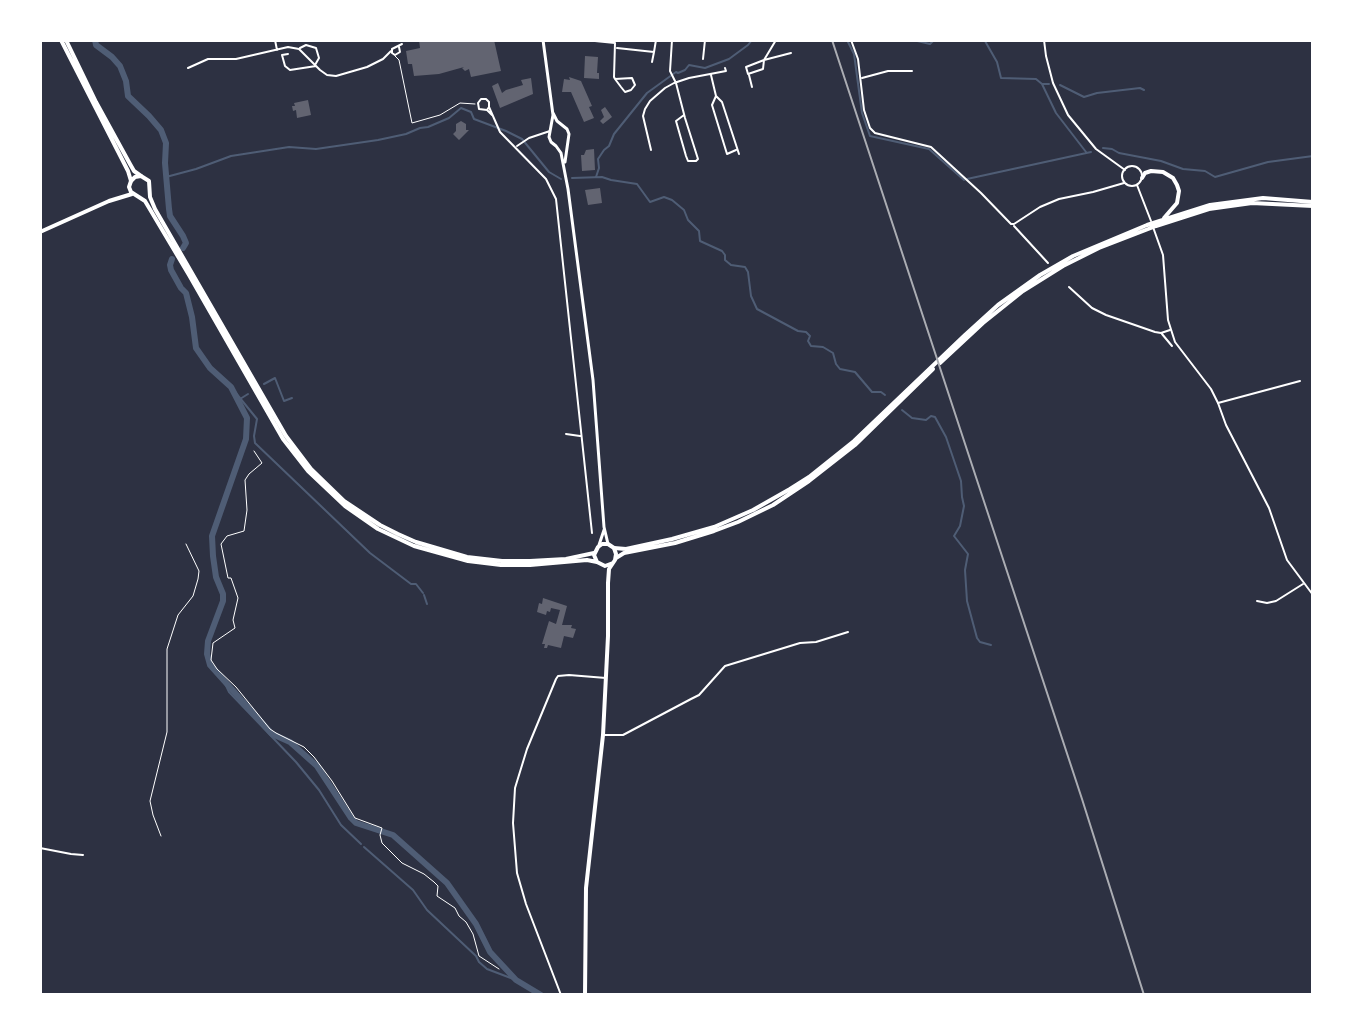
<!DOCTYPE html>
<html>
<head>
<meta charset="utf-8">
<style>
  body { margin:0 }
  #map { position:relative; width:1353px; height:1035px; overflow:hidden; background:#2d3142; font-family:"PT Sans",sans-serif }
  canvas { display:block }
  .frame { position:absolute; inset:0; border:42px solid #fff; pointer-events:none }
</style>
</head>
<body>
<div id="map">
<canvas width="1353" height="1035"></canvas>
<div class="frame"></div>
</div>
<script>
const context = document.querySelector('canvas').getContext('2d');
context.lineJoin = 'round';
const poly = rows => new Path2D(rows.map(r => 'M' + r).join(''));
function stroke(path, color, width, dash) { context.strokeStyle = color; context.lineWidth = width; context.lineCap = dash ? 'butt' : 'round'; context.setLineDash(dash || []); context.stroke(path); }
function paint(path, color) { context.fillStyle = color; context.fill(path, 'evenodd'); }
const stream = poly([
  [847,40,854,54,862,113,870,136,929,149,964,180],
  [913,40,930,44,934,40],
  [980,40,985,41,997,62,1001,78,1036,79,1042,84,1049,84],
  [1042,84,1056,113,1086,152],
  [1060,85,1084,97,1097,93,1140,88,1144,90],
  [1103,148,1112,149,1119,153,1161,161,1183,169,1205,171,1215,177,1268,162,1313,156],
  [166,177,196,169,231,156,289,147,316,149,378,140,406,134,420,128,428,127,449,118,461,108,471,112,474,119,506,131,522,139,549,172,561,179],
  [596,177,599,168,598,159,604,150,609,146,614,134,647,93,676,72,678,73,685,70,689,65,705,68,729,59,748,45,752,40],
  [572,178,602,177,611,180,637,184,650,202,664,197,672,200,684,210,688,220,699,231,700,241,722,251,725,255,725,260,731,265,745,267,748,272,751,296,757,309,798,331,806,332,810,336,808,341,811,346,823,347,833,353,836,364,840,369,855,372,872,392,881,392,885,395],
  [967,179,1091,152],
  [264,384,275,378,284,401,292,398],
  [231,387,257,419,254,436,255,443,370,553,411,584,416,584,423,593],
  [240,399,248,394],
  [902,410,912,418,926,420,931,416,935,417,946,437,961,481,962,497,964,506,960,526,954,536,968,554,965,570,967,601,977,638,980,642,991,645],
  [424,595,427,604],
  [222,677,229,692,296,762,319,790,341,825,361,844],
  [364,847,413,890,427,910,476,956,479,962,487,969,516,980]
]);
const river = poly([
  [95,40,96,45,112,57,120,66,126,81,128,96,149,116,161,130,166,143,165,163,169,209,170,216,183,236,186,243,183,248],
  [172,259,170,265,171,270,181,288,186,293,192,317,196,348,210,368,231,387,247,418,246,439,212,536,213,556,216,577,223,594,223,601,208,641,207,654,210,665,272,734,290,742,317,766,351,818,356,823,393,835,447,883,476,924,490,952,516,980,541,995]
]);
const building = poly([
  [419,40,494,40,501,71,471,77,469,69,465,71,462,68,464,67,439,74,414,76,412,64,408,64,406,51,420,48],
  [585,56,598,57,597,73,599,73,599,79,584,78],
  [569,77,581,81,592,106,589,107,594,118,584,122,571,92,562,92,564,79,570,80],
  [531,78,533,94,500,108,492,86,498,83,502,93,506,90,523,85,521,80],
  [308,100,311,115,297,118,296,110,293,111,292,106,295,106,294,103],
  [605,107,612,117,603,124,600,121,604,117,601,110],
  [461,121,466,124,466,130,469,130,459,140,453,134,456,131,456,124],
  [594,149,595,170,582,171,581,155,584,155,586,150],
  [600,188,602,203,588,205,585,190],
  [543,598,567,606,562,625,572,625,571,628,576,629,573,638,564,636,561,648,548,645,547,648,544,648,545,644,542,644,549,621,556,624,560,610,551,608,550,612,547,611,546,615,537,612,539,603,542,604]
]);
const path = poly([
  [254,451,262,463,249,474,245,480,247,510,244,531,227,536,221,544,228,578,231,578,238,598,233,620,235,628,213,643,211,660,217,669,236,687,270,729,276,733,304,747,314,757,332,781,355,818,382,828,380,835,382,843,402,863,424,874,434,882,438,886,437,896,455,908,459,916,466,922,473,934,479,956,499,969],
  [161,836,153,815,150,801,167,732,167,649,178,615,193,596,198,579,199,571,186,544]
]);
const service = poly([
  [395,56,399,60,412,123,440,115,460,103,475,104]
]);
const minor = poly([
  [275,40,277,50],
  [585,40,615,43,614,77,615,79,621,87,625,92,631,90,635,85,632,78,615,79],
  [672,40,670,71,676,83,685,118,698,159,696,161,688,161,686,156,676,121,684,115],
  [776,40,764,60,763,69,748,74,746,67,764,60,791,53],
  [1044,40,1046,56,1053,83,1068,115,1096,149,1125,170],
  [300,48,306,45,316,48,319,58,315,65],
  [617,48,654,52,656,40],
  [288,54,282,55,285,66,290,70,316,66],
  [395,55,392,53,392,49,402,44],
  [395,55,400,52,399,47],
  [703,59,705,40],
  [652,62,654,52],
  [188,68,208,59,236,59,288,47,299,49,320,70,327,75,336,76,367,67,383,59,391,51],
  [711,75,716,96,722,102,739,154],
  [749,75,752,87],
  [862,78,888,71,912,71],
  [716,96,712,105,727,154,736,150],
  [489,107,500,132,546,179,556,199,592,533],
  [487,110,489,107,489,102,486,99,481,99,478,103,479,109,487,110,492,115],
  [517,146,529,138,550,131],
  [651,150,643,116,645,109,650,101,665,88,674,83,689,78,726,71,725,68],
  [1014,226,1048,263],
  [1069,287,1092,308,1106,315,1155,332,1161,333,1170,330],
  [1162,334,1172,346],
  [1218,403,1300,381],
  [566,434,580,436],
  [1257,601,1267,603,1276,601,1303,584],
  [604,735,623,735,691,699,699,695,725,666,800,643,816,642,848,632],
  [40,848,71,854,83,855],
  [561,995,526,904,517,873,513,823,515,788,527,749,556,679,558,676,569,675,606,678]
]);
const tertiary = poly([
  [851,40,858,59,864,110,870,128,875,133,931,147,981,193,1011,224,1014,224,1040,207,1059,199,1093,192,1124,183],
  '1122 176a10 10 0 1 1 20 0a10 10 0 1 1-20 0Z',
  [1137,185,1151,221],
  [1153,227,1163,255,1168,320,1175,342,1211,389,1218,403,1226,425,1269,508,1287,560,1313,595]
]);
const secondary = poly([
  [543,40,553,115,549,137,551,142,556,146,561,153,568,189,593,380,604,527,608,544],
  [553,113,557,121,567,129,569,134,565,162],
  [599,545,604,530]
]);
const primary = poly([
  [61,40,128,171,131,181],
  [66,40,96,102,130,164,134,171,141,176],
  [1142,178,1145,173,1151,171,1163,172,1173,178,1177,185,1179,191,1177,203,1164,218],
  [940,363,983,323,1023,291,1063,266,1099,248,1156,226,1209,209,1252,203,1313,206],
  [614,548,626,549,672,539,714,527,753,510,790,489,809,477,854,441,965,335,998,305,1040,275,1073,256,1147,225,1210,205,1263,198,1313,202],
  [616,558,624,553,675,543,714,531,738,522,773,505,809,481,855,445,933,369]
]);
const trunk = poly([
  [40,232,109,201,132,194],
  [594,553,566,559,530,561,502,561,467,557,416,542,398,534,380,525,344,501,311,469,286,436,155,209,150,197,149,181,141,176,135,177,131,181,129,187,131,192,145,201,189,275,283,439,308,471,345,506,378,529,414,546,468,561,501,565,530,565,587,560,597,562],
  [585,995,586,888,603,735,608,636,608,583,609,569,615,560,616,554,614,548,608,544,602,544,598,547,594,555,597,562,605,566,613,563]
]);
const rail = poly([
  [832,40,1082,799,1144,995]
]);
stroke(stream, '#4f5d75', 2);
stroke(river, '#4f5d75', 6);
paint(building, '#626471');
stroke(path, '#fff', 1);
stroke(service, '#fff', 1);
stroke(minor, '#fff', 2);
stroke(tertiary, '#fff', 2);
stroke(secondary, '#fff', 3);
stroke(primary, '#fff', 4);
stroke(trunk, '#fff', 4);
stroke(rail, '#abadb3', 2);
</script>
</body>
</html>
